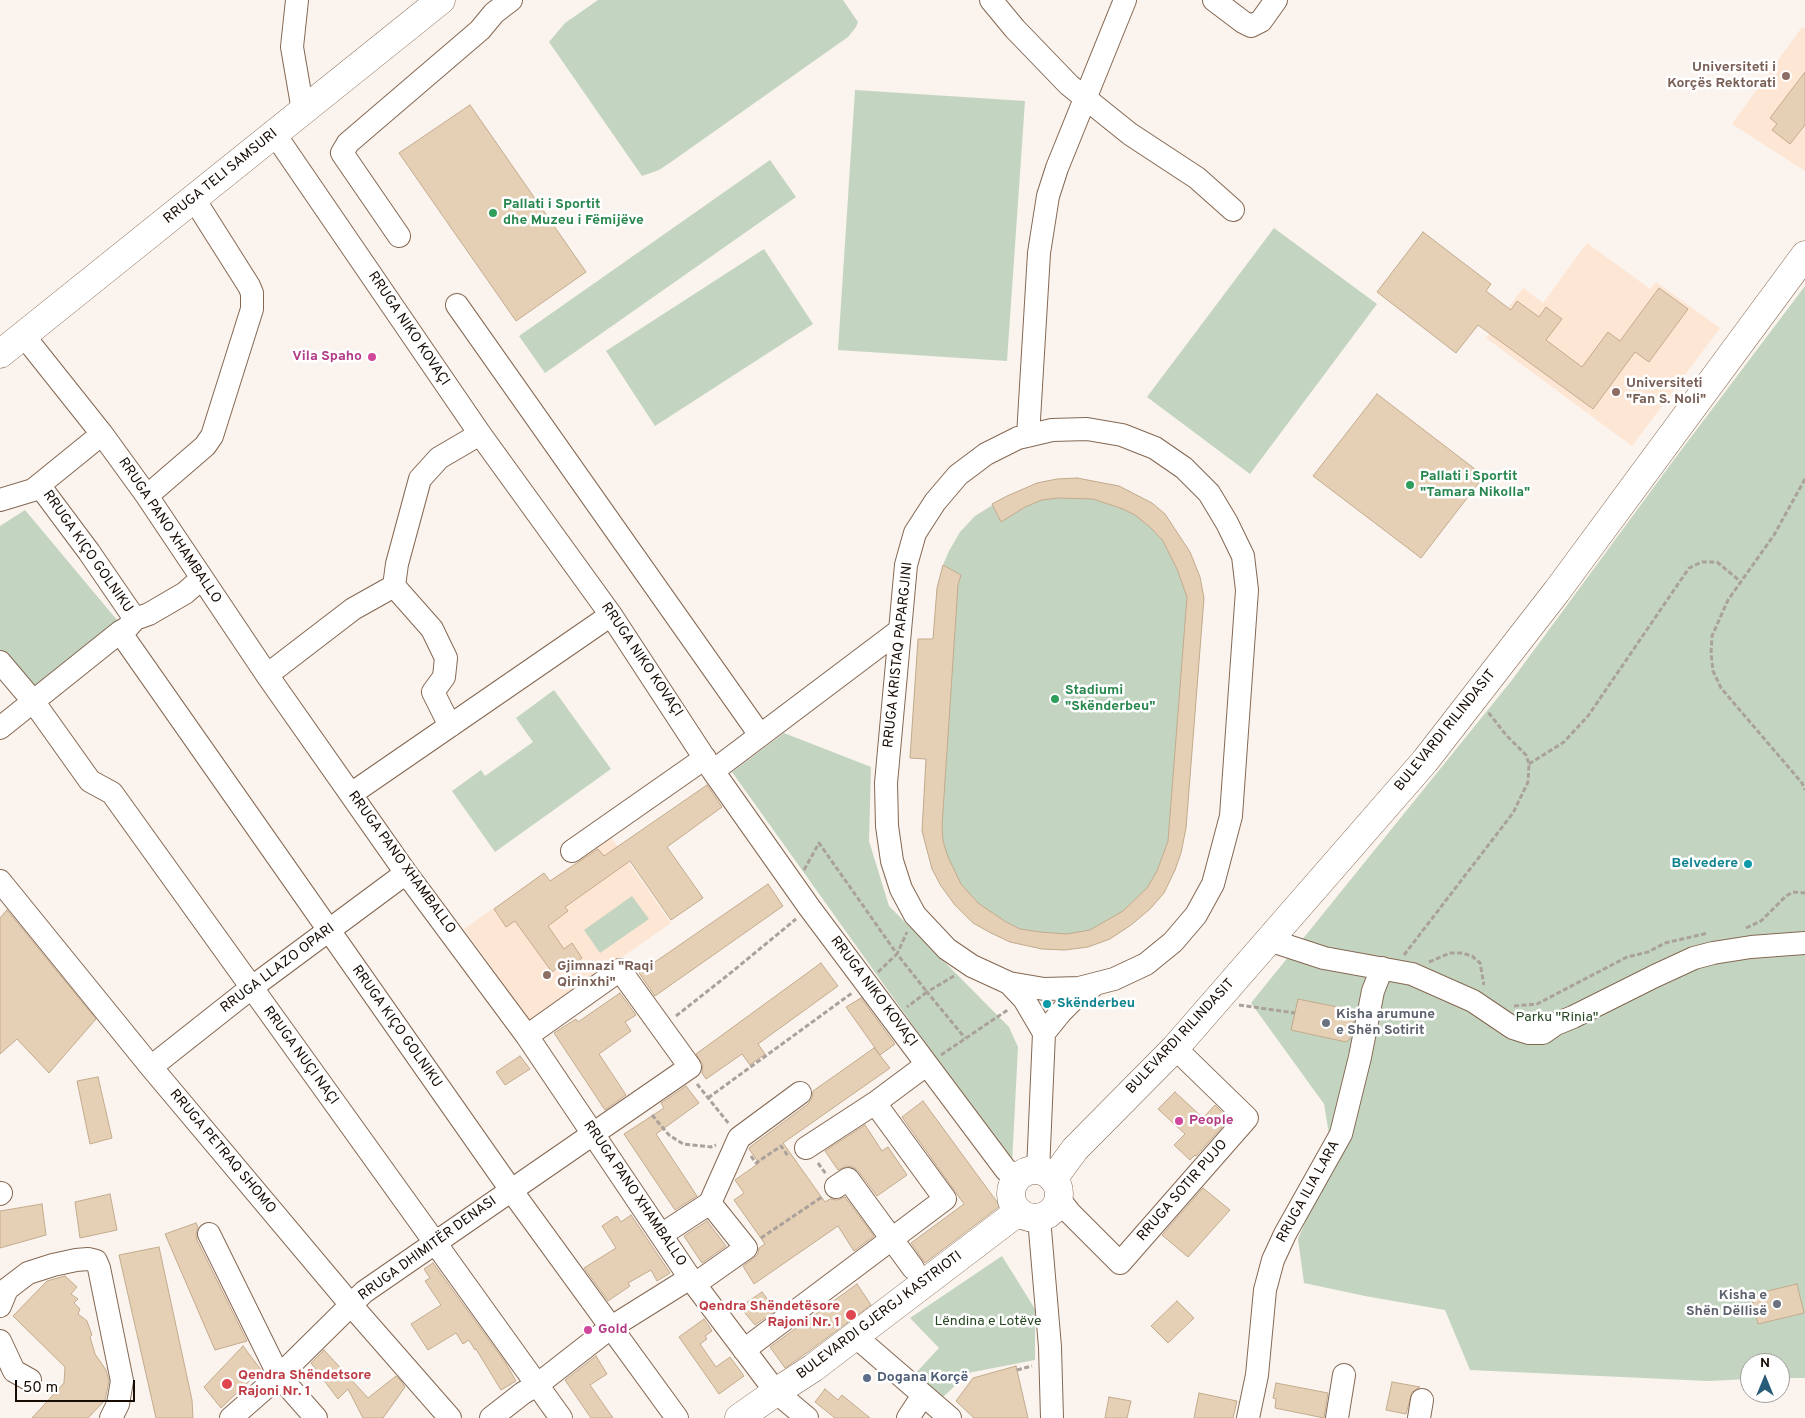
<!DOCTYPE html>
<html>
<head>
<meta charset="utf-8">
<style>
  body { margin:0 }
  #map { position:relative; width:1805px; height:1418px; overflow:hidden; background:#faf3ee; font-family:Overpass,sans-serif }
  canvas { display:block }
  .north { position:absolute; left:1740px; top:1353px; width:50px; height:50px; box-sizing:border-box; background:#fff; border:1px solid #a29e9b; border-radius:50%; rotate:0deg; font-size:14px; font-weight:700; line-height:20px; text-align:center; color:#170c04 }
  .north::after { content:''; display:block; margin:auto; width:18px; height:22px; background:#285c78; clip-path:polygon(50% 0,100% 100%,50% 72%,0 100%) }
  .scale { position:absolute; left:15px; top:1380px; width:120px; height:22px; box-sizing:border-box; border:2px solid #170c04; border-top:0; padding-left:6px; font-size:15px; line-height:18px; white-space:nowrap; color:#170c04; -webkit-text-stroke:4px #fff; paint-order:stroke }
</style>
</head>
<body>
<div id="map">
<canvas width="1805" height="1418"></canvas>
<div class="north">N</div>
<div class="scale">50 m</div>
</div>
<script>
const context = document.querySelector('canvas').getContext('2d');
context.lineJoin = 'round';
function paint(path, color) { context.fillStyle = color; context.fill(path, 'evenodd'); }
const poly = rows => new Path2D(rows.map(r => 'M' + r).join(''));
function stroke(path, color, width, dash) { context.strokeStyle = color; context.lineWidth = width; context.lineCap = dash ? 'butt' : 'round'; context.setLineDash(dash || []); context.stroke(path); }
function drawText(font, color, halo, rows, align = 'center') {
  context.font = font + ' Overpass,sans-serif'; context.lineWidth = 5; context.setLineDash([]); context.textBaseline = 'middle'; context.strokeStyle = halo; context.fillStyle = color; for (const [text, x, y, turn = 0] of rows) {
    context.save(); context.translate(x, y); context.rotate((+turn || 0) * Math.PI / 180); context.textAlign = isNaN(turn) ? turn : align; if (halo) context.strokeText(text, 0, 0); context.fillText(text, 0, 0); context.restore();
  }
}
const built = poly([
  [1802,27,1805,29,1805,171,1732,124],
  [1587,243,1650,289,1656,282,1720,328,1632,446,1486,338,1523,288,1543,303],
  [611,837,671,923,530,1021,464,929,544,873,550,881]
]);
const green = poly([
  [598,0,843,0,858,22,856,27,848,37,671,162,659,170,642,176,549,42,565,23],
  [855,90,1025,101,1007,361,838,350],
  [770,160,796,197,545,373,519,336],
  [1274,228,1377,304,1250,474,1147,397],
  [764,249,813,324,655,426,606,351],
  [1805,286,1805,1378,1780,1378,1780,1363,1750,1363,1750,1379,1708,1381,1470,1370,1445,1310,1365,1296,1304,1283,1298,1239,1333,1158,1324,1104,1251,1003,1512,680,1676,457],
  [1077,478,1119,486,1152,503,1165,514,1190,552,1204,598,1186,828,1181,853,1175,870,1164,893,1150,909,1131,925,1110,939,1088,947,1065,950,1042,949,1010,942,991,933,973,923,955,905,941,886,932,869,922,831,926,759,910,758,918,639,933,639,937,588,943,565,949,551,960,532,975,516,1007,496,1037,483,1057,479],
  [25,510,117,620,31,691,0,654,0,526],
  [554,690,611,769,495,852,452,791,481,770,485,776,533,742,516,718],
  [784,733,871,767,869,841,889,906,1009,1027,1018,1047,1012,1164,732,772],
  [632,896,649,919,600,953,584,930],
  [1002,1256,1035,1309,1035,1360,968,1373,940,1400,914,1375,939,1348,910,1318]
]);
const building = poly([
  [1805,72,1805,125,1790,144,1772,130,1777,124,1770,118,1805,72],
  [470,105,586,272,516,321,399,153,470,105],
  [1423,232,1491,284,1486,291,1511,310,1517,301,1539,317,1546,307,1562,319,1546,340,1582,367,1608,332,1620,341,1659,288,1688,309,1649,362,1635,352,1593,409,1478,325,1456,353,1377,292,1423,232],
  [1377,394,1484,476,1421,558,1313,476,1377,394],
  [1077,478,1119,486,1152,503,1165,514,1190,552,1200,577,1204,598,1186,828,1181,853,1175,870,1164,893,1150,909,1131,925,1110,939,1088,947,1065,950,1042,949,1010,942,991,933,973,923,955,905,941,886,932,869,922,831,926,759,910,758,918,639,933,639,937,588,943,565,961,575,958,585,942,826,943,841,948,857,961,884,978,903,1006,922,1020,929,1040,932,1067,934,1090,930,1123,911,1147,888,1157,871,1168,841,1187,597,1177,569,1163,541,1151,528,1135,515,1123,509,1093,499,1058,498,1042,500,1025,507,1001,522,992,504,1007,496,1037,483,1057,479,1077,478],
  [707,785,722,807,667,847,703,898,671,920,630,861,565,907,568,911,548,926,564,949,572,943,582,958,569,968,565,962,552,972,515,921,506,927,494,909,544,873,550,881,598,849,604,856,707,785],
  [768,884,783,906,655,996,639,973,768,884],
  [7,910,96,1019,49,1073,17,1039,0,1054,0,918,7,910],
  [821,963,838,986,758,1044,765,1054,750,1065,742,1054,706,1079,702,1073,703,1065,696,1054,821,963],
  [620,993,636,1015,625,1022,631,1031,599,1054,626,1095,605,1110,554,1033,576,1019,578,1022,620,993],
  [861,998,895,1044,880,1055,846,1007,861,998],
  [1298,999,1352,1010,1355,1013,1350,1039,1346,1042,1291,1030,1298,999],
  [874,1048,890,1068,783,1143,825,1202,830,1199,837,1200,845,1197,874,1236,854,1251,838,1226,754,1284,743,1266,754,1258,758,1254,759,1248,765,1244,734,1200,744,1193,735,1180,759,1163,749,1149,750,1147,808,1104,812,1098,813,1091,874,1048],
  [520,1056,530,1069,505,1085,496,1072,520,1056],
  [98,1077,112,1138,90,1144,77,1081,98,1077],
  [686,1086,699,1103,656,1134,697,1196,675,1210,624,1134,664,1108,661,1103,686,1086],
  [1175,1092,1203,1118,1215,1105,1229,1119,1196,1156,1195,1155,1190,1160,1174,1145,1185,1134,1158,1109,1175,1092],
  [923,1101,1000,1206,925,1263,911,1243,964,1204,902,1117,923,1101],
  [865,1125,882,1151,888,1147,907,1175,877,1196,858,1171,853,1167,847,1166,838,1170,825,1151,865,1125],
  [1203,1188,1230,1210,1188,1257,1162,1235,1203,1188],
  [110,1194,117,1230,80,1238,75,1202,110,1194],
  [42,1204,46,1235,0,1248,0,1211,42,1204],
  [631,1215,670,1273,657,1281,651,1270,628,1283,630,1286,608,1301,584,1268,616,1248,602,1226,617,1216,621,1222,631,1215],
  [707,1221,726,1246,702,1263,684,1236,707,1221],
  [196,1223,198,1227,196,1234,197,1240,247,1341,215,1350,165,1234,196,1223],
  [159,1247,192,1400,193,1418,156,1418,119,1255,159,1247],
  [433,1263,505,1362,516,1381,501,1390,476,1349,475,1350,469,1340,463,1344,456,1333,428,1350,411,1324,441,1305,425,1281,430,1278,424,1269,433,1263],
  [65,1276,77,1287,71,1294,78,1299,74,1303,80,1309,78,1314,87,1321,92,1335,90,1337,95,1354,106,1370,109,1381,105,1400,88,1418,32,1418,64,1383,65,1367,13,1316,47,1281,65,1276],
  [857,1284,871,1305,808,1352,785,1368,770,1347,857,1284],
  [1797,1284,1804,1313,1758,1324,1751,1295,1797,1284],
  [762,1292,776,1310,755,1325,740,1307,762,1292],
  [1177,1301,1194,1318,1168,1343,1151,1326,1177,1301],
  [704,1319,712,1331,705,1336,707,1339,700,1344,716,1367,730,1357,744,1376,719,1394,679,1337,704,1319],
  [243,1346,261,1370,221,1408,204,1387,243,1346],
  [324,1350,368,1398,396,1376,401,1381,405,1387,383,1418,363,1418,348,1389,338,1399,311,1363,324,1350],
  [596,1356,607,1374,590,1385,613,1418,591,1418,565,1380,596,1356],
  [1016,1366,1028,1418,974,1418,956,1401,973,1378,1016,1366],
  [1392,1382,1420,1387,1412,1392,1406,1414,1386,1410,1392,1382],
  [1276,1383,1328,1393,1324,1418,1275,1408,1276,1399,1273,1398,1276,1383],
  [825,1389,838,1400,842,1395,870,1418,835,1418,815,1402,825,1389],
  [1199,1393,1237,1401,1233,1418,1194,1418,1199,1393],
  [1109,1397,1131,1401,1127,1418,1105,1418,1109,1397]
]);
const path = poly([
  [1805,479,1774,535,1728,600,1712,636,1711,653,1713,671,1721,688,1802,783,1805,790],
  [1529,764,1564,742,1588,716,1689,568,1702,562,1717,562,1741,582],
  [804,870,819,843,897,954,907,932],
  [1746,928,1761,921,1786,896,1793,892,1805,893],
  [1404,955,1513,813,1528,782,1529,764,1526,755,1506,735,1488,712],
  [1429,962,1450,953,1462,953,1472,956,1480,963,1484,985],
  [878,972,897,954,927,992,907,1007],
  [954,976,927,992,965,1038],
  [1239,1005,1295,1013],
  [1514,1006,1537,1004,1627,957,1648,952,1665,943,1708,933],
  [676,1016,733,971,796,919],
  [941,1055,1009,1009],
  [697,1084,729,1124],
  [708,1098,852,993],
  [652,1115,669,1135,683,1144,711,1147,716,1145],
  [751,1156,756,1163,781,1146,788,1156],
  [818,1163,826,1174],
  [761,1238,822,1197],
  [1017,1370,1032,1366]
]);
const minor = poly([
  [297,0,292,47,303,111],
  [991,0,1015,29,1069,85,1130,134,1197,178,1233,210],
  [1214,0,1243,22,1251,26,1261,21,1276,0],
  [274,133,480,434,611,615,713,771,809,907,1006,1170,1019,1177],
  [399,236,342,153,348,143,480,30,494,13,511,0],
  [457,305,760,735],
  [24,336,102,434,147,496,267,675,406,873,527,1036,690,1278,776,1392,807,1418],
  [1087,429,1122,435,1155,448,1184,468,1209,493,1227,523,1243,556,1247,590,1231,816,1213,884,1196,915,1173,942,1146,964,1114,979,1079,988,1044,989,1009,983,972,966,947,949,915,915,901,889,892,861,887,826,886,783,906,565,915,533,935,502,958,475,986,454,1018,438,1052,430,1087,429],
  [1028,436,1039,253,1048,196,1057,168,1125,0],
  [39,485,89,552,135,619],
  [147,496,205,446,212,436,252,309,252,293,249,286,194,199],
  [0,500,33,490,102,434],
  [394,586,397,564,420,479,439,458,480,434],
  [135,619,149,614,185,593,201,579],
  [120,632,511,1190,677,1418],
  [0,662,33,701,90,781,112,793,561,1418],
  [267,675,353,609,394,586,432,629,446,658,444,677,433,692,450,726],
  [0,728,120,632,127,628,135,619],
  [713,771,900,630],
  [351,794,611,615],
  [572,851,705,758],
  [0,881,151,1067,351,1305,450,1418],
  [1269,940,1324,958,1412,974,1473,1001,1513,1028,1529,1033,1543,1033,1556,1024,1573,1017,1655,976,1694,958,1713,953,1751,947,1805,943],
  [1009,983,1024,999,1044,1033,1038,1171],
  [1044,1033,1061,1012,1075,998,1093,986],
  [151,1067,251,988,406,873],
  [806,1148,875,1103,926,1065],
  [836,1187,848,1179,913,1268],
  [0,1194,1,1193],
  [1059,1199,1070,1213,1120,1263,1247,1118,1175,1048],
  [1039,1218,1050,1347,1052,1418],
  [209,1234,279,1376,316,1418],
  [661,1235,710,1203,739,1138,800,1093],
  [695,1284,746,1248,710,1203],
  [0,1306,7,1289,28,1273,53,1265,76,1260,88,1259,96,1261,99,1268,122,1381,118,1404,111,1418],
  [855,1336,950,1418],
  [0,1341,14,1371,30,1380],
  [744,1350,945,1199,875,1103],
  [231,1418,279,1376,364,1292,690,1067,620,970,527,1036],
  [491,1418,523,1393,537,1385,610,1328,690,1278],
  [908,1418,923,1395],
  [1248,1418,1257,1375,1265,1290,1273,1260,1285,1234,1341,1134,1360,1057,1373,991,1382,968],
  [1337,1418,1344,1375],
  [1419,1418,1422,1400]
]);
const major = poly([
  [0,354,441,0],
  '1011 1194a24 24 0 1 1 48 0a24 24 0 1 1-48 0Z',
  [1053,1179,1075,1149,1175,1048,1425,761,1557,591,1805,255],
  [739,1418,776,1392,813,1368,1018,1212]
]);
const markers = [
  [1786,76,5,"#8d6e63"],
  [493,213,5,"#2e9e5b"],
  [372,357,5,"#d1479c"],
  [1616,392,5,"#8d6e63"],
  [1410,485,5,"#2e9e5b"],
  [1055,699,5,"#2e9e5b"],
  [1748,864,5,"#0f9aa8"],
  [547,975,5,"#8d6e63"],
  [1047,1004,5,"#0f9aa8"],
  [1326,1023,5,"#6b7280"],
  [1179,1121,5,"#d1479c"],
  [1777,1304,5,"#6b7280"],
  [851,1315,6,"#e0444e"],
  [588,1330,5,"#d1479c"],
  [867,1378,5,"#5c6f8a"],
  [227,1384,6,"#e0444e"]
];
const educationNames = [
  ["Universiteti i",1776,68,"right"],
  ["Korçës Rektorati",1776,84,"right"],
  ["Universiteti",1626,384],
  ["\"Fan S. Noli\"",1626,400],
  ["Gjimnazi \"Raqi",557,967],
  ["Qirinxhi\"",557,983]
];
const streetNames = [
  ["RRUGA TELI SAMSURI",221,177,-39],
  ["RRUGA NIKO KOVAÇI",408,329,56],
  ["RRUGA PANO XHAMBALLO",169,531,56],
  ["RRUGA KIÇO GOLNIKU",87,552,55],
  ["RRUGA KRISTAQ PAPARGJINI",899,655,-84],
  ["RRUGA NIKO KOVAÇI",641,660,56],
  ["BULEVARDI RILINDASIT",1446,731,-51],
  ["RRUGA PANO XHAMBALLO",401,863,54],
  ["RRUGA LLAZO OPARI",278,969,-37],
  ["RRUGA NIKO KOVAÇI",873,992,53],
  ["RRUGA KIÇO GOLNIKU",396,1027,55],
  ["BULEVARDI RILINDASIT",1181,1037,-47],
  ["RRUGA NUÇI NAÇI",300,1056,54],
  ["RRUGA PETRAQ SHOMO",222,1152,50],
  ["RRUGA SOTIR PUJO",1183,1191,-49],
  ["RRUGA ILIA LARA",1309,1192,-61],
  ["RRUGA PANO XHAMBALLO",634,1194,56],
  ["RRUGA DHIMITËR DENASI",428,1249,-36],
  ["BULEVARDI GJERGJ KASTRIOTI",880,1316,-37]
];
const leisureNames = [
  ["Pallati i Sportit",503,205],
  ["dhe Muzeu i Fëmijëve",503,221],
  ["Pallati i Sportit",1420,477],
  ["\"Tamara Nikolla\"",1420,493],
  ["Stadiumi",1065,691],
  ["\"Skënderbeu\"",1065,707]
];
const hotelNames = [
  ["Vila Spaho",362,357,"right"],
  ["People",1189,1121],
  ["Gold",598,1330]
];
const cultureNames = [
  ["Belvedere",1738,864],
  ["Skënderbeu",1057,1004,"left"]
];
const worshipNames = [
  ["Kisha arumune",1336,1015],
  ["e Shën Sotirit",1336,1031],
  ["Kisha e",1767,1296,"right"],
  ["Shën Dëllisë",1767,1312,"right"]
];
const parkNames = [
  ["Parku \"Rinia\"",1557,1018],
  ["Lëndina e Lotëve",988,1322]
];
const healthNames = [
  ["Qendra Shëndetësore",840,1307],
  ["Rajoni Nr. 1",840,1323],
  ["Qendra Shëndetsore",238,1376,"left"],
  ["Rajoni Nr. 1",238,1392,"left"]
];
const serviceNames = [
  ["Dogana Korçë",877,1378]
];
paint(built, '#fee6d4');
paint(green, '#c3d5c0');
paint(building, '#e6d0b5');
stroke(building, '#c3ab8d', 1);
stroke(minor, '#856852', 24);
stroke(major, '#856852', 29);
stroke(path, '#aaa19b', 3, [5, 2.5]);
stroke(minor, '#fff', 22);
stroke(major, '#fff', 28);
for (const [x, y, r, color] of markers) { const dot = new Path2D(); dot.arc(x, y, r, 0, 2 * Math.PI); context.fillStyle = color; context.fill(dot); stroke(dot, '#fff', 2); }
drawText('bold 14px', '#785e54', '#fff', educationNames, 'left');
drawText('14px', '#170c04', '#fff', streetNames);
drawText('bold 14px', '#27864d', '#fff', leisureNames, 'left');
drawText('bold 14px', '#b23c85', '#fff', hotelNames, 'left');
drawText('bold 14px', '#0d838f', '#fff', cultureNames, 'right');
drawText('bold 14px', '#5b616d', '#fff', worshipNames, 'left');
drawText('14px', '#254620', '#fff', parkNames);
drawText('bold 14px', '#be3a42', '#fff', healthNames, 'right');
drawText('bold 14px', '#4e5e75', '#fff', serviceNames, 'left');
</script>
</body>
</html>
